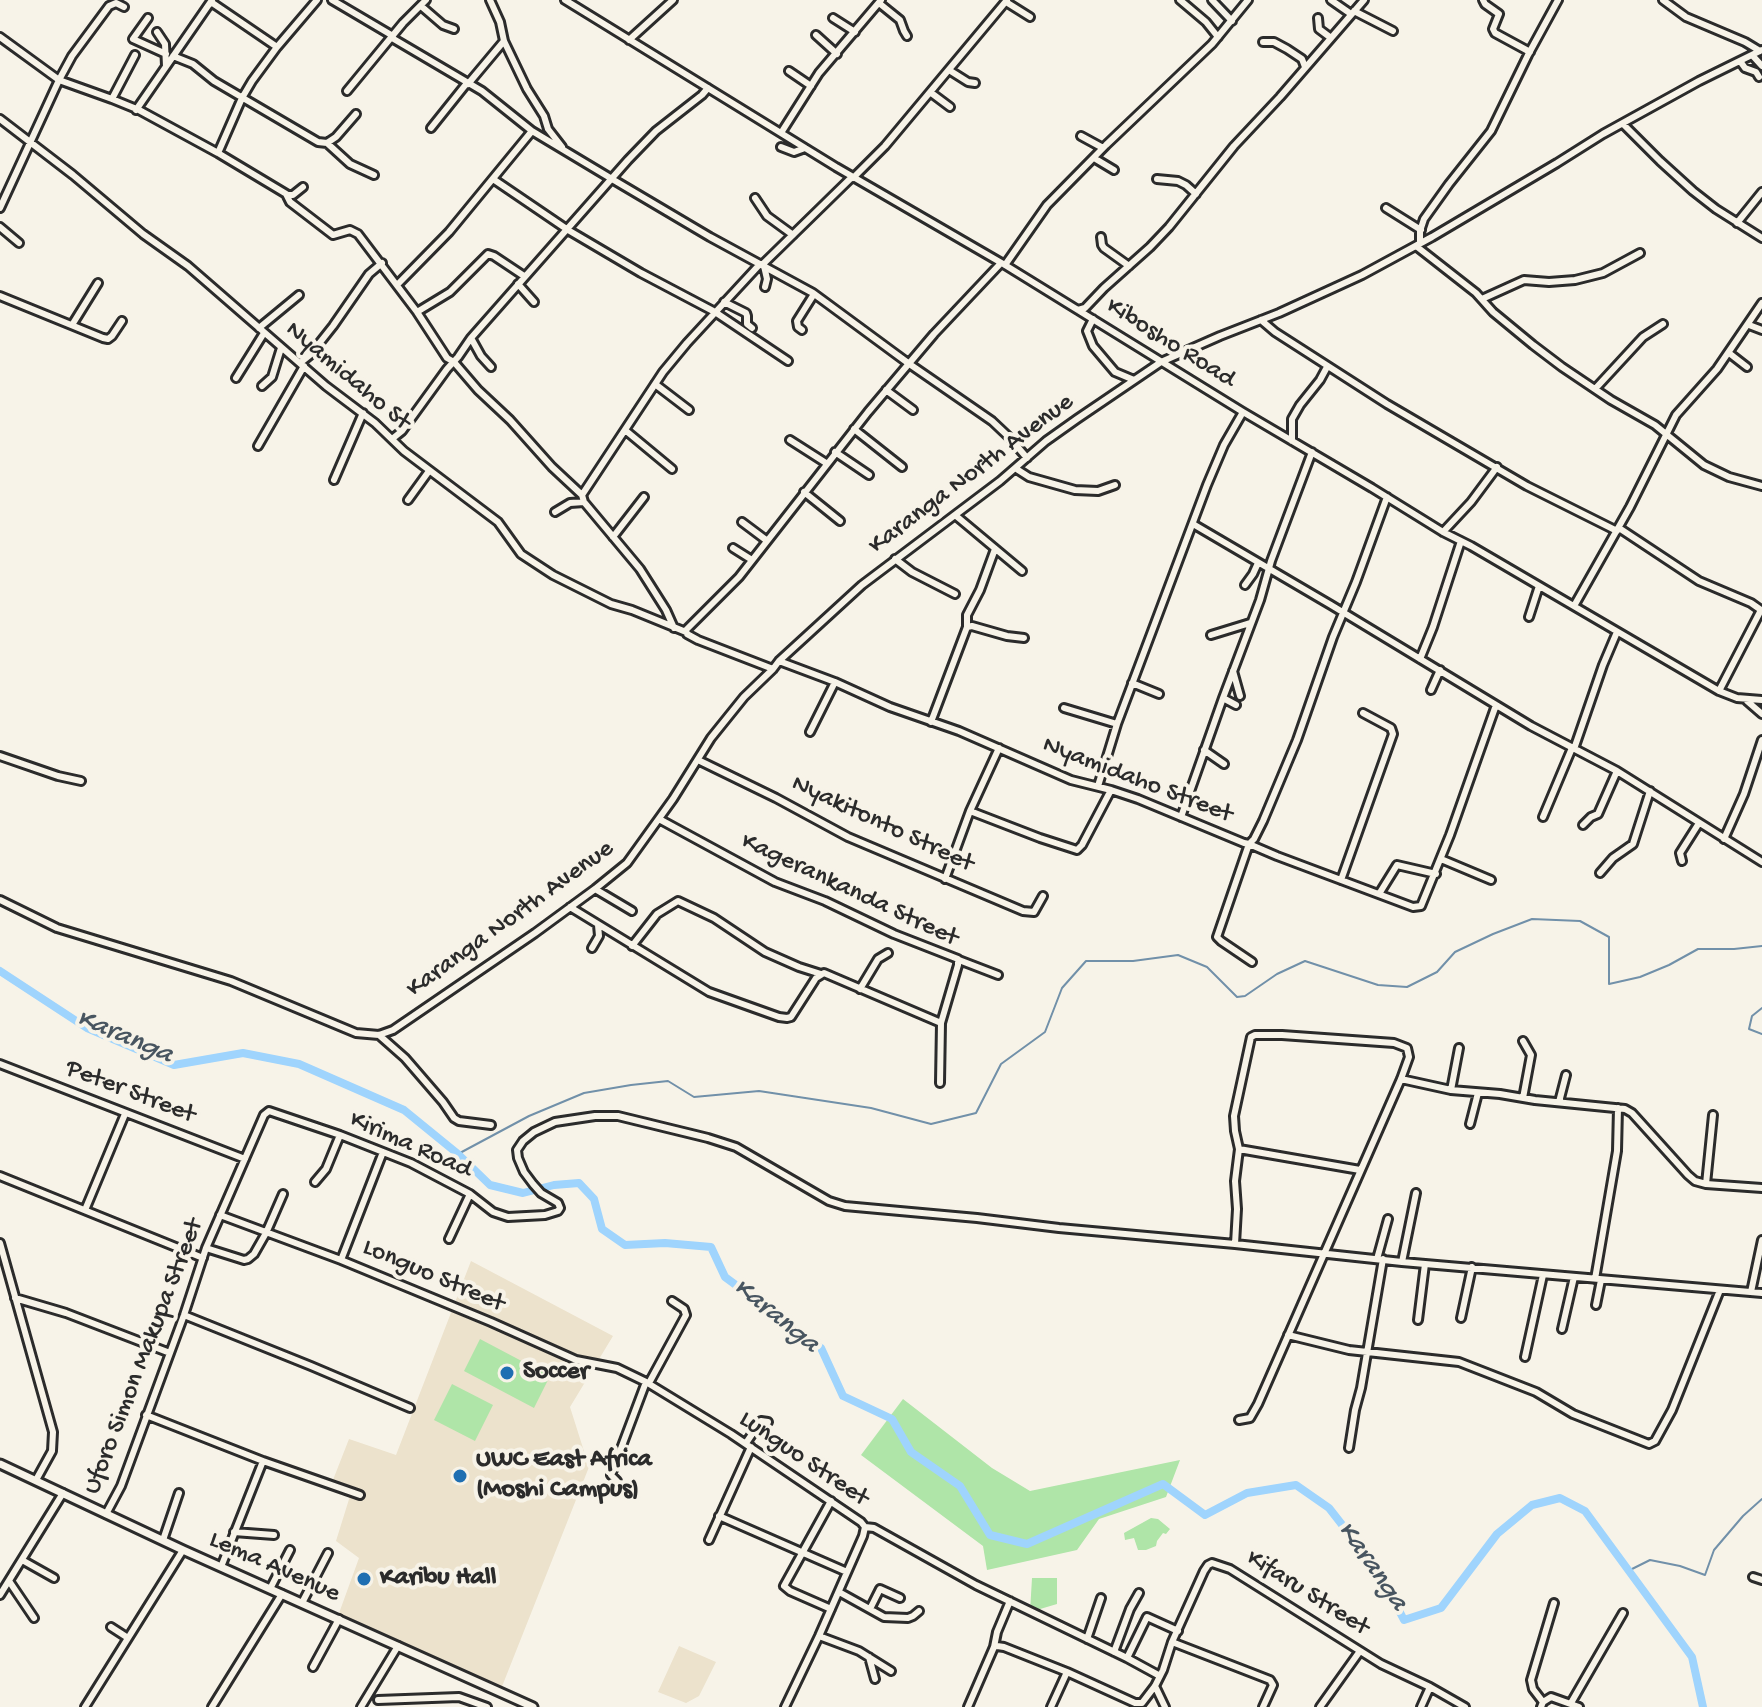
<!DOCTYPE html>
<html>
<head>
<meta charset="utf-8">
<style>
  body { margin:0 }
  canvas { display:block; background:#f7f3e8 }
</style>
</head>
<body>
<canvas width="1762" height="1707"></canvas>
<script>
const context = document.querySelector('canvas').getContext('2d');
context.lineJoin = 'round';
function paint(path, color) { context.fillStyle = color; context.fill(path, 'evenodd'); }
const poly = rows => new Path2D(rows.map(r => 'M' + r).join(''));
function stroke(path, color, width, dash) { context.strokeStyle = color; context.lineWidth = width; context.lineCap = dash ? 'butt' : 'round'; context.setLineDash(dash || []); context.stroke(path); }
function drawText(font, color, halo, rows, align = 'center') {
  context.font = font + ' "Gochi Hand",sans-serif'; context.lineWidth = 8; context.setLineDash([]); context.textBaseline = 'middle'; context.strokeStyle = halo; context.fillStyle = color; for (const [text, x, y, turn = 0] of rows) {
    context.save(); context.translate(x, y); context.rotate((+turn || 0) * Math.PI / 180); context.textAlign = isNaN(turn) ? turn : align; if (halo) context.strokeText(text, 0, 0); context.fillText(text, 0, 0); context.restore();
  }
}
const built = poly([
  [471,1261,613,1336,570,1407,589,1467,501,1689,338,1616,359,1558,336,1541,350,1496,331,1485,349,1439,396,1455],
  [679,1646,716,1662,699,1696,686,1703,658,1692]
]);
const green = poly([
  [480,1339,550,1376,534,1408,464,1371],
  [452,1384,493,1405,475,1441,434,1420],
  [903,1399,992,1468,1030,1491,1180,1460,1166,1497,1099,1519,1077,1550,987,1570,983,1546,861,1455],
  [1151,1518,1158,1519,1170,1529,1166,1534,1163,1533,1157,1541,1156,1546,1146,1550,1138,1550,1134,1538,1125,1540,1124,1533],
  [1032,1578,1057,1578,1057,1604,1030,1612]
]);
const stream = poly([
  [1762,1008,1752,1016,1749,1029,1762,1034],
  [458,1154,529,1116,584,1093,631,1085,668,1081,694,1097,759,1091,871,1108,931,1124,976,1113,1001,1064,1045,1032,1062,988,1086,961,1133,961,1178,955,1207,967,1237,997,1245,996,1277,974,1305,961,1378,985,1407,987,1437,972,1455,952,1493,934,1532,919,1580,921,1609,937,1609,984,1640,977,1669,965,1698,949,1734,949,1762,946],
  [1628,1571,1650,1560,1680,1566,1705,1575,1714,1550,1743,1516,1762,1499]
]);
const river = poly([
  [0,971,87,1028,174,1065,243,1053,299,1064,404,1110,458,1154,490,1185,523,1193,554,1185,579,1183,594,1199,602,1229,625,1245,665,1243,711,1247,725,1277,821,1348,843,1396,892,1419,911,1452,960,1486,990,1535,1027,1544,1163,1484,1205,1515,1247,1493,1296,1485,1329,1508,1379,1572,1404,1620,1441,1608,1497,1534,1532,1505,1560,1498,1585,1511,1692,1657,1703,1707]
]);
const minor = poly([
  [332,0,393,36],
  [490,0,500,22,504,41,527,89,544,116,548,129,562,147],
  [565,0,836,167,1005,265,1243,412,1372,488,1443,532,1471,546,1719,691,1737,698,1762,700],
  [1180,0,1206,22,1218,37],
  [1212,0,1232,21],
  [1331,0,1351,14],
  [1483,0,1485,4,1499,14,1493,29,1495,33,1530,52],
  [1663,0,1686,17,1745,42,1760,51],
  [211,2,277,47],
  [1006,2,1030,17],
  [879,3,900,20,904,31,907,36],
  [421,6,443,25,454,29],
  [1354,11,1393,31],
  [148,18,133,39,166,54],
  [833,18,855,32],
  [1318,18,1319,29,1331,38],
  [157,32,165,44,166,66],
  [816,35,837,54],
  [0,37,59,80,112,99,139,110,218,153,288,195,293,195,303,187],
  [392,38,482,91,532,131,612,179,710,237,813,293,908,363,992,421,1010,438,1027,458],
  [629,40,673,0],
  [1263,42,1274,42,1287,49,1302,59,1305,67],
  [1752,55,1762,66],
  [173,56,193,64,214,81,318,142,327,143,336,137,356,114],
  [1740,61,1745,68,1756,72,1759,77],
  [949,70,968,82,975,83],
  [789,71,811,86],
  [468,84,504,41],
  [347,91,403,23,426,0],
  [930,92,950,107],
  [112,99,135,55],
  [136,110,212,0],
  [0,119,73,175,143,234,188,266,326,386,375,423,404,451,498,522,521,554,553,575,611,604,632,610,686,632],
  [1623,124,1660,161,1693,191,1716,209,1762,238],
  [431,128,467,83],
  [781,133,819,73,881,0],
  [1081,136,1103,148],
  [327,143,350,164,374,175],
  [781,147,794,152,805,148],
  [218,153,242,98,252,81,277,47,317,0],
  [1094,158,1114,170],
  [853,178,885,146,1007,0],
  [493,179,568,230,641,273,715,312,788,361],
  [1157,179,1178,181,1186,185,1196,194],
  [286,194,290,202,333,235,350,230,358,234,417,312,447,358,454,362,478,390,510,420,552,467,582,495],
  [755,198,767,216,793,235],
  [0,208,59,80,72,56,109,6,116,3,124,7],
  [1386,208,1421,230],
  [1737,223,1762,192],
  [0,227,19,243],
  [1101,237,1102,245,1104,248,1129,266],
  [1420,243,1420,231,1424,219,1449,184,1491,131,1528,55,1558,0],
  [1416,246,1476,293,1493,312,1533,345,1562,367,1611,400,1655,425,1704,465,1729,477,1762,486],
  [762,265,852,177],
  [1005,265,1047,205,1106,145,1212,44,1248,0],
  [764,266,767,279,765,287],
  [518,284,534,302],
  [397,285,449,232,532,131],
  [0,296,103,338,108,339,112,336,122,321],
  [1482,299,1524,280,1549,282,1575,280,1603,273,1640,253],
  [724,302,746,313,747,316,747,324,752,328],
  [1078,310,1085,308,1104,288,1150,247,1169,227,1234,146,1280,97,1364,0],
  [417,312,450,292,488,254,494,256,524,276],
  [1093,319,1087,331,1093,346,1115,372,1134,380],
  [1261,320,1275,332,1387,404,1527,486,1617,531],
  [72,325,98,283],
  [1749,325,1762,330],
  [259,328,299,295],
  [802,330,798,327,797,321,814,294],
  [471,338,481,356,491,367],
  [1729,353,1747,367],
  [300,363,310,355,333,326,369,274,382,263],
  [236,378,264,333],
  [655,384,689,410],
  [262,386,272,377,281,348],
  [1595,389,1643,337,1663,324],
  [886,390,913,410],
  [854,429,902,467],
  [625,430,672,469],
  [392,439,402,431,447,369,458,357,471,338,628,160,656,131,702,95,708,88],
  [790,440,826,463],
  [1292,441,1292,419,1300,405,1320,380,1327,367],
  [258,446,304,366],
  [835,452,869,475],
  [1015,468,1029,477,1075,490,1098,491,1115,485],
  [334,480,363,413],
  [804,492,840,521],
  [408,500,429,471],
  [555,512,570,503,584,502],
  [955,515,1022,571],
  [742,522,766,540],
  [1193,524,1331,605,1531,726,1617,771,1762,862],
  [1619,528,1699,581,1751,603,1761,610,1719,691],
  [1443,532,1471,502,1497,467],
  [613,537,644,497],
  [733,548,752,560],
  [895,559,912,572,955,594],
  [1245,585,1253,574,1258,563],
  [1574,606,1630,507,1676,415,1717,369,1762,303],
  [1529,617,1539,586],
  [967,627,967,615,980,590,995,549],
  [674,628,666,610,640,569,584,502,582,495,663,372,687,343,760,264],
  [1211,635,1250,623],
  [1420,659,1433,627,1461,541],
  [779,661,835,682,890,707,959,731,1071,780,1111,790,1138,799,1244,843,1249,844,1254,839,1263,821,1297,740,1333,637,1356,582,1387,497],
  [773,669,698,640,687,634,686,630,739,577,868,412,934,334,1001,263],
  [1233,671,1240,696],
  [1132,683,1159,694],
  [1431,690,1440,670],
  [1223,698,1236,705],
  [1747,701,1762,714],
  [1064,708,1117,724],
  [931,722,967,627,972,626,1007,636,1024,638],
  [810,732,835,682],
  [1574,749,1603,665,1617,632],
  [1204,750,1224,764],
  [0,756,58,776,81,781],
  [698,760,776,798,848,837,1023,911,1034,912,1043,896],
  [1098,786,1117,724,1207,485,1224,445,1243,412],
  [970,811,1040,838,1077,850,1082,845,1111,790],
  [1181,817,1223,698,1260,600,1271,561,1312,452],
  [1543,817,1572,748],
  [659,819,775,882,825,901,894,934,958,959,958,965,941,1023,940,1083],
  [1583,825,1591,817,1598,814,1617,771],
  [1724,839,1744,794,1762,740],
  [1441,859,1491,880],
  [1682,861,1680,853,1699,823],
  [1600,873,1613,858,1633,844,1650,791],
  [945,879,970,811,999,748],
  [1341,880,1393,734,1391,728,1363,713],
  [595,889,632,911],
  [1379,894,1397,865,1436,874],
  [0,900,57,928,231,981,356,1033,379,1035,393,1030,535,933,595,889,627,863,673,799,711,738,744,697,773,669,779,661,862,585,1000,481,1046,441,1077,419,1161,362,1220,336,1279,313,1362,275,1432,237,1557,163,1603,134,1699,81,1762,50],
  [570,907,709,992,779,1017,787,1018,791,1017,816,978,824,973,941,1023],
  [632,946,657,914,678,901,714,918,765,952,799,967,821,974],
  [592,948,599,936,598,925],
  [959,960,998,975],
  [1252,962,1221,941,1217,937,1249,844,1277,856,1413,907,1421,906,1450,835,1496,705],
  [860,989,878,959,888,953],
  [379,1035,405,1058,443,1102,454,1118,459,1121,491,1125],
  [1523,1041,1531,1055,1523,1098],
  [0,1064,245,1159],
  [1401,1079,1451,1090,1500,1094,1535,1100,1625,1109,1632,1113,1688,1175,1695,1181,1706,1184,1762,1188],
  [1451,1090,1459,1048],
  [1559,1102,1566,1075],
  [1470,1124,1478,1093],
  [1239,1149,1360,1170],
  [0,1176,203,1258],
  [315,1182,326,1169,340,1135],
  [1706,1184,1713,1115],
  [85,1210,125,1114],
  [220,1215,341,1260,491,1322,576,1360,617,1368,646,1382,731,1434,861,1522,865,1527,863,1536,819,1636,785,1707],
  [449,1239,470,1194],
  [0,1243,53,1432,52,1451,36,1480],
  [1235,1244,1237,1209,1235,1181,1239,1149,1235,1131,1234,1116,1251,1037,1255,1035,1282,1035,1394,1043,1407,1048,1409,1057,1401,1079,1258,1404,1250,1418,1239,1420],
  [206,1248,244,1260,248,1259,254,1254,266,1233,283,1194],
  [1377,1259,1388,1219],
  [341,1260,383,1152],
  [1402,1262,1416,1193],
  [1595,1279,1617,1151,1618,1108],
  [1751,1292,1762,1240],
  [15,1298,66,1313,170,1353],
  [1596,1305,1601,1280],
  [184,1315,311,1366,410,1408],
  [1461,1318,1472,1267],
  [1418,1320,1425,1264],
  [1562,1329,1574,1277],
  [1288,1335,1349,1350,1459,1362,1536,1392,1573,1414,1649,1444,1655,1441,1672,1410,1720,1290],
  [1525,1357,1543,1275],
  [649,1383,686,1315,684,1309,672,1301],
  [146,1415,263,1461,360,1495],
  [746,1443,761,1421,768,1422],
  [1349,1448,1355,1410,1361,1388,1383,1259],
  [617,1481,611,1475,646,1382],
  [831,1501,784,1586,790,1591,831,1609],
  [106,1514,121,1486,184,1315,206,1248,264,1115,269,1111,340,1135,411,1163,470,1194,493,1212,508,1217,545,1215,558,1211,560,1208,558,1203,541,1193,533,1184,524,1172,518,1158,517,1150,523,1141,534,1132,555,1122,595,1116,618,1116,708,1138,736,1147,829,1201,845,1206,977,1218,1059,1228,1235,1244,1402,1262,1762,1293],
  [719,1516,847,1572],
  [865,1527,874,1528,976,1585,1127,1658,1147,1617,1178,1631],
  [234,1532,274,1535],
  [163,1540,179,1493],
  [709,1540,751,1447],
  [22,1560,54,1578],
  [221,1567,263,1461],
  [1753,1577,1762,1580],
  [9,1581,34,1618],
  [270,1589,290,1550],
  [839,1592,884,1617,908,1618,913,1616,919,1611],
  [0,1595,63,1493],
  [302,1603,328,1553],
  [870,1609,880,1589,900,1598],
  [111,1627,128,1638],
  [819,1636,859,1651,891,1671],
  [1087,1639,1101,1598],
  [1172,1642,1270,1680,1273,1685,1263,1707],
  [994,1647,997,1632,1010,1601],
  [1114,1652,1130,1609,1139,1593],
  [869,1657,875,1679],
  [1127,1658,1160,1676],
  [313,1667,339,1619],
  [1155,1686,1165,1707],
  [378,1700,459,1697,487,1707],
  [1543,1702,1533,1689,1531,1680,1554,1603],
  [1571,1703,1623,1613],
  [85,1707,183,1550],
  [212,1707,282,1594],
  [361,1707,398,1646],
  [968,1707,994,1647,997,1646,1004,1647,1067,1672,1135,1703,1142,1703,1155,1686,1163,1670,1172,1642,1204,1571,1208,1565,1212,1563,1230,1569,1381,1664,1430,1687,1465,1707],
  [1051,1707,1067,1672],
  [1320,1707,1360,1651],
  [1421,1707,1430,1687],
  [1541,1707,1543,1702,1551,1697,1579,1707]
]);
const major = poly([
  [0,1464,183,1550,533,1707]
]);
const markers = [
  [507,1373,8,"#1f6fb2"],
  [460,1476,8,"#1f6fb2"],
  [364,1579,8,"#1f6fb2"]
];
const streetNames = [
  ["Kibosho Road",1170,344,32],
  ["Nyamidaho St",347,377,40],
  ["Karanga North Avenue",972,475,-37],
  ["Nyamidaho Street",1137,781,21],
  ["Nyakitonto Street",882,825,25],
  ["Kagerankanda Street",849,891,25],
  ["Karanga North Avenue",511,920,-36],
  ["Peter Street",130,1093,21],
  ["Kirima Road",410,1146,24],
  ["Longuo Street",433,1277,23],
  ["Uforo Simon Makupa Street",145,1357,-69],
  ["Lunguo Street",803,1460,34],
  ["Lema Avenue",274,1568,24],
  ["Kifaru Street",1307,1594,32]
];
const poiNames = [
  ["Soccer",523,1373],
  ["UWC East Africa",476,1461],
  ["(Moshi Campus)",476,1491],
  ["Karibu Hall",380,1579]
];
const waterNames = [
  ["Karanga",124,1038,23],
  ["Karanga",775,1317,39],
  ["Karanga",1371,1567,55]
];
paint(built, '#ece2cc');
paint(green, '#afe5a8');
stroke(stream, '#7190a9', 2);
stroke(river, '#9fd4fd', 8);
stroke(minor, '#2b2b2b', 12);
stroke(major, '#2b2b2b', 13);
stroke(minor, '#f7f3e8', 6);
stroke(major, '#f7f3e8', 7);
for (const [x, y, r, color] of markers) { const dot = new Path2D(); dot.arc(x, y, r, 0, 2 * Math.PI); context.fillStyle = color; context.fill(dot); stroke(dot, '#f7f3e8', 3); }
drawText('26px', '#2b2b2b', '#f7f3e8', streetNames);
drawText('bold 26px', '#2b2b2b', '#f7f3e8', poiNames, 'left');
drawText('italic 28px', '#485560', '#f7f3e8', waterNames);
</script>
</body>
</html>
